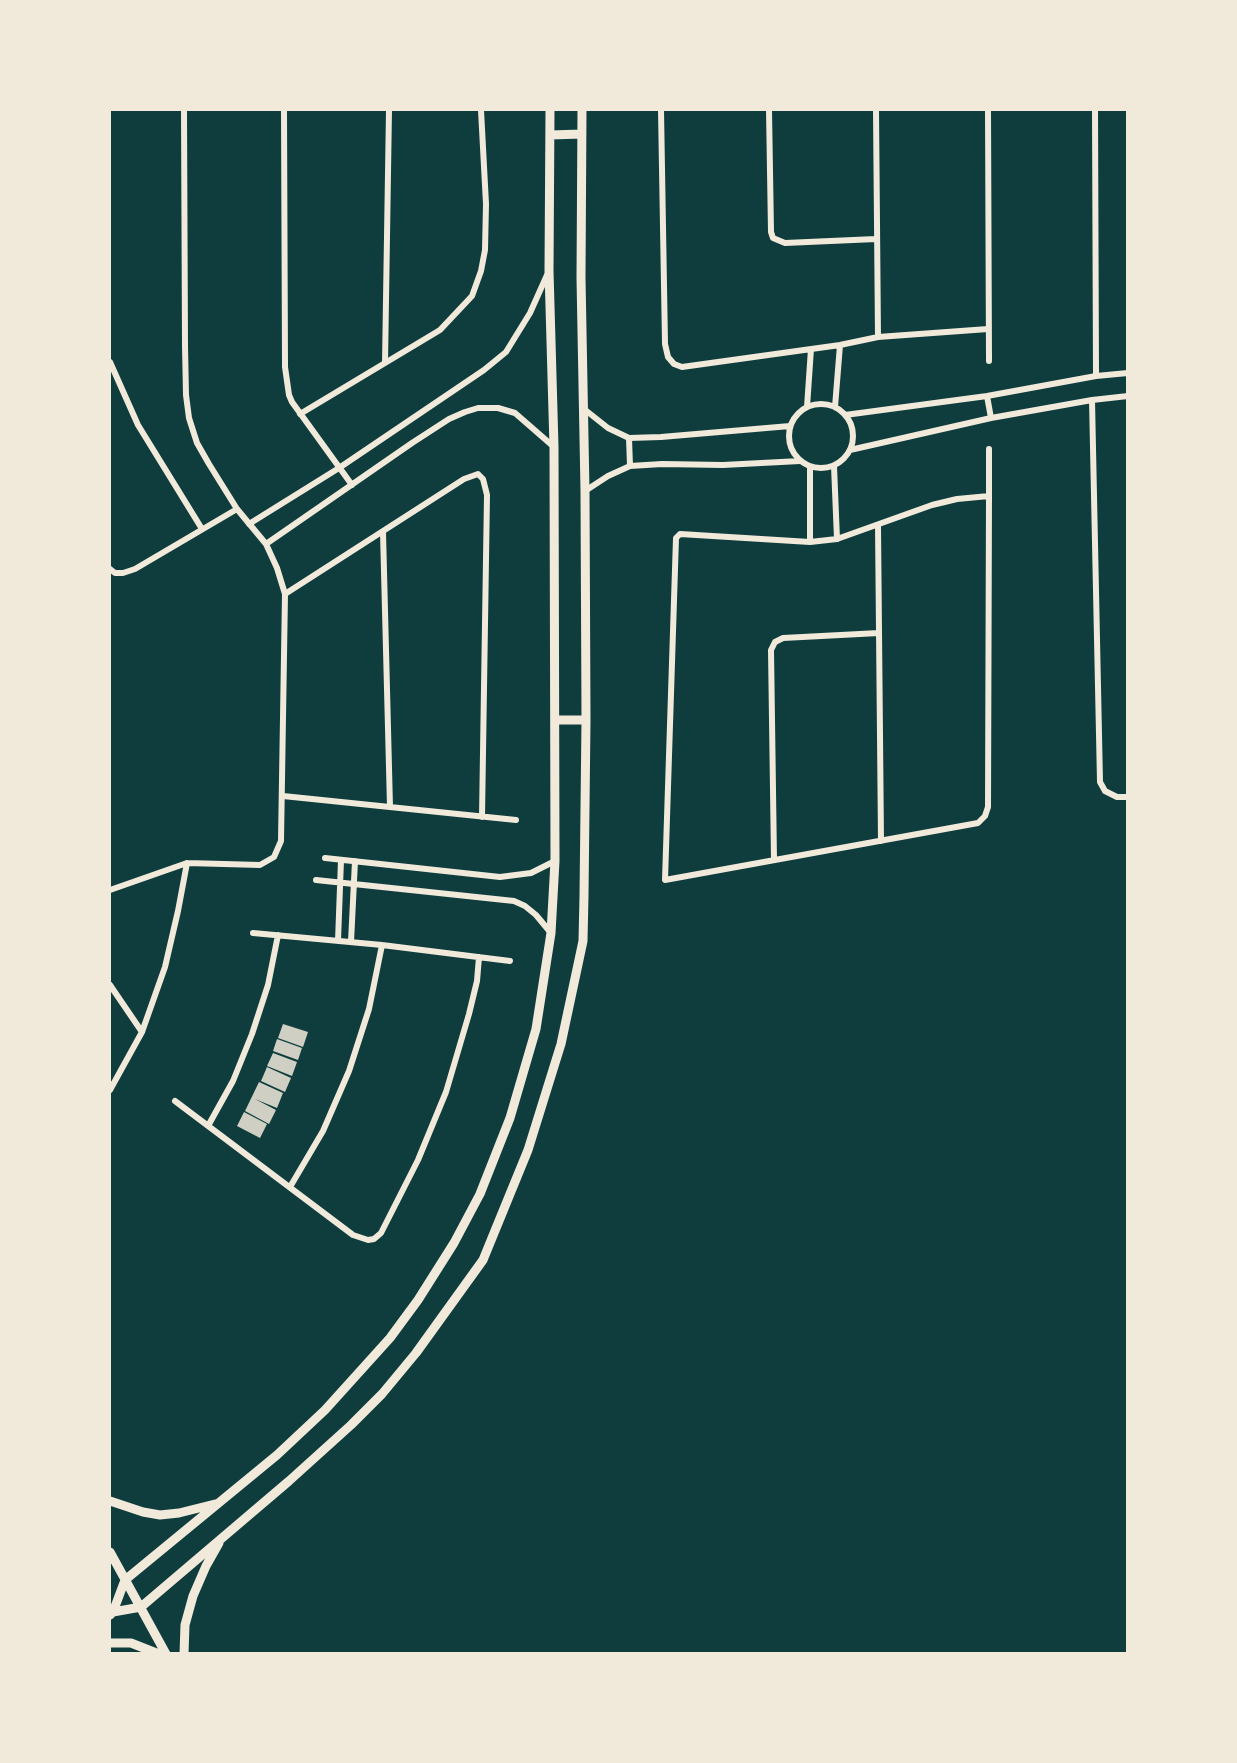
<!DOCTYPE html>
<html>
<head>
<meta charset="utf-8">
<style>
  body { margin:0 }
  #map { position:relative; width:1237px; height:1763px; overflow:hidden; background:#0f3d3e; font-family:"Times New Roman",serif }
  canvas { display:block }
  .frame { position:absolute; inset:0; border:111px solid #f1e9da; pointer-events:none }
</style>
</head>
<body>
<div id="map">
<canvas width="1237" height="1763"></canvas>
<div class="frame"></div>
</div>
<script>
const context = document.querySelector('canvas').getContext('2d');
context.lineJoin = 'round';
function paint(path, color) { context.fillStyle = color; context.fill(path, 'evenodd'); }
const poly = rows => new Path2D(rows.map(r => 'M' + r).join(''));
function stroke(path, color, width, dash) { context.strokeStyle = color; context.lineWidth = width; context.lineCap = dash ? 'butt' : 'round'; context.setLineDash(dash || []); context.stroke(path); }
const building = poly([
  [283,1024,308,1032,303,1047,278,1038],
  [277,1039,302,1048,298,1060,273,1051],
  [273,1053,297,1062,292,1076,267,1066],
  [267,1067,291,1078,285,1092,261,1081],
  [259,1082,283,1093,277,1108,255,1099,276,1110,269,1124,245,1111],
  [244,1112,267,1124,260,1138,237,1126]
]);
const minor = poly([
  [284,110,285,367,289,395,292,402,352,485],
  [661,110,665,344,668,357,674,364,682,367,840,345,878,337,988,329],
  [769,110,771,232,773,238,785,243,876,239],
  [876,110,878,337],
  [988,110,989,361],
  [1095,110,1096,376],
  [110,362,138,425,202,529],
  [385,363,389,110],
  [987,396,991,418],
  [1092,400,1100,782,1105,791,1117,797,1128,797],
  '789 436a32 32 0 1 1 64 0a32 32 0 1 1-64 0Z',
  [807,407,811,349],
  [835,407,840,345],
  [584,409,608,428,629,438,661,437,790,426],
  [300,414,440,330,472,296,481,271,485,250,486,204,481,110],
  [845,415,987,396,1096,376,1128,373],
  [629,438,630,466],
  [989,449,989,496,988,807,985,816,978,823,665,880,676,538,680,534,810,542,837,539,932,505,957,499,989,496],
  [850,450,991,418,1092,400,1128,396],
  [834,466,837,539],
  [810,467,810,542],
  [585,491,608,476,630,466,662,464,723,465,800,461],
  [249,524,339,468,484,370,506,352,530,313,547,275],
  [878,525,881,841],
  [383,532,390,807],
  [266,544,412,443,449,419,465,412,478,408,498,408,515,413,554,447],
  [110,569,115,573,123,573,135,569,237,509],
  [285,594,464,479,478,474,483,479,487,495,482,817],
  [283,796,516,820],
  [325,858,500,877,531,873,555,861],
  [774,860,771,650,775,642,783,638,879,633],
  [316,880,514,901,525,906,536,915,551,933],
  [110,890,187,863,260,865,274,857,281,841,285,594,277,568,266,544,237,509,209,464,197,443,189,418,186,395,185,346,184,110],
  [253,933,382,945,510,961],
  [338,941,341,860],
  [351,942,355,861],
  [110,985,142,1032],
  [110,1090,142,1032,165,967,178,911,187,863],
  [175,1101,353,1235,368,1240,374,1239,381,1233,418,1160,446,1092,469,1014,477,981,479,957],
  [208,1126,233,1081,252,1034,268,985,278,935],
  [290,1187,323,1131,349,1071,369,1009,382,945]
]);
const tertiary = poly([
  [550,135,582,134],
  [555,720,586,720],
  [110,1501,143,1512,160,1515,179,1513,215,1504],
  [110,1552,166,1654],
  [113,1612,125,1580,277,1455,325,1410,390,1338,418,1300,454,1243,480,1194,510,1118,536,1029,551,933,555,861,554,447,549,271,550,110],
  [110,1615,113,1612,141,1607,289,1481,351,1425,382,1394,416,1353,483,1260,528,1150,561,1044,583,941,584,896,586,720,585,491,581,278,582,110],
  [110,1643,131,1643,159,1654],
  [184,1654,185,1625,193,1596,206,1566,219,1543]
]);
paint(building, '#cfcfc3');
stroke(minor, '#f1e9da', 6);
stroke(tertiary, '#f1e9da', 9);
</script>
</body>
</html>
